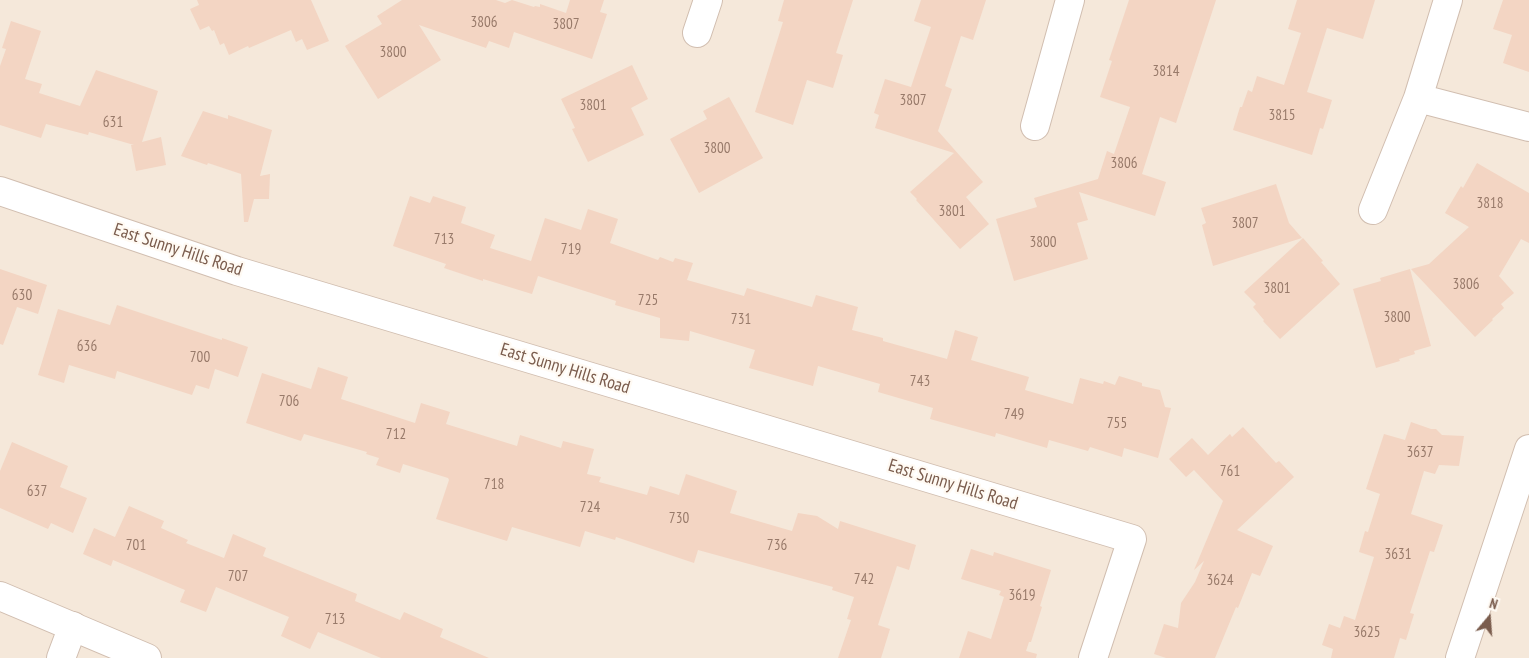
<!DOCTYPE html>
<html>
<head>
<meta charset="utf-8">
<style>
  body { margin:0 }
  #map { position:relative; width:1529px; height:658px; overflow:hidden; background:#fdf6ec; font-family:"PT Sans Narrow",sans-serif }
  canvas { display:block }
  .north { position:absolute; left:1464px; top:593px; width:50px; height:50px; -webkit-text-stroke:4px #fffaf3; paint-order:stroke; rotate:18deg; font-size:14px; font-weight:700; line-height:20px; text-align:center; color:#7a5c4d }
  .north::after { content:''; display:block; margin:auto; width:18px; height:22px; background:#7a5c4d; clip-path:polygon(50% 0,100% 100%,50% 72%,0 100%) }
</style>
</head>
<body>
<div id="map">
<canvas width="1529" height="658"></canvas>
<div class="north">N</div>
</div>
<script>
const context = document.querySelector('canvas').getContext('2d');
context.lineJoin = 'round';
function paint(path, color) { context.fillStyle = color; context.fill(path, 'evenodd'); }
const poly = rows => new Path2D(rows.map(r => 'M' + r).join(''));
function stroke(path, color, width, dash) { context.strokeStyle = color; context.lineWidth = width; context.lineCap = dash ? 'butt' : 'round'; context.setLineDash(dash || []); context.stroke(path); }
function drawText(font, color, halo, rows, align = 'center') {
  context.font = font + ' "PT Sans Narrow",sans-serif'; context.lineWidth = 4.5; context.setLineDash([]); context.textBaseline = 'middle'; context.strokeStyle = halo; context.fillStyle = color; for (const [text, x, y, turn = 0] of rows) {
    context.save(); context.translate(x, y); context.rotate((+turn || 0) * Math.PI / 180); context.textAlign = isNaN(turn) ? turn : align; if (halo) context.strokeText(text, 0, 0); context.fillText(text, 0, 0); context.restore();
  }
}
const residential = poly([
  [0,0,1529,0,1529,445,1460,658,0,658],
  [1529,449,1529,658,1460,658]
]);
const building = poly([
  [197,0,311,0,329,41,307,50,302,39,296,42,291,30,249,48,248,46,229,55,224,43,220,45,214,30,212,31,209,26,200,30,190,9,199,5],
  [402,0,496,0,505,3,512,0,534,7,535,6,540,7,540,4,566,13,570,0,604,0,600,12,607,14,592,59,514,32,509,48,489,41,486,48,419,25,441,60,378,99,345,46,382,24,377,16],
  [784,0,853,0,836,53,843,55,833,88,807,80,793,125,755,112,783,22,778,21],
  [921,0,986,0,973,40,961,36,945,86,952,89,938,131,983,182,966,197,989,224,960,249,916,200,917,199,910,192,954,153,875,128,879,115,874,113,885,79,911,87,931,27,914,21],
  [1129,0,1216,0,1176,123,1160,117,1142,174,1166,182,1155,216,1079,192,1088,220,1077,223,1088,259,1014,281,996,219,1037,207,1034,198,1098,179,1107,151,1114,154,1130,107,1100,97,1112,61,1109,60],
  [1297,0,1375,0,1363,39,1327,28,1307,92,1332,100,1323,129,1320,128,1312,155,1233,130,1240,107,1242,107,1248,90,1252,92,1257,76,1284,85,1301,33,1288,29],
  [1503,0,1529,0,1529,72,1503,63,1512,35,1493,29],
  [11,21,41,31,25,79,42,84,39,93,80,106,96,70,158,91,142,142,161,137,166,165,136,171,131,145,134,145,89,132,88,135,46,124,41,138,0,125,0,66,6,49,2,48],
  [632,65,648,99,631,108,644,135,588,162,572,129,575,128,561,99],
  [729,97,763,158,699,193,670,139,707,119,703,111],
  [203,111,228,119,228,115,272,130,260,176,270,174,269,199,254,199,248,222,244,222,241,174,208,163,207,165,181,156],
  [1477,163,1529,193,1529,243,1521,239,1499,276,1514,293,1501,304,1504,308,1492,319,1493,320,1475,337,1411,269,1429,264,1469,227,1445,213,1461,186,1463,188],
  [1276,184,1289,223,1302,238,1213,266,1202,225,1206,223,1201,208],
  [410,196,430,203,433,196,466,207,461,223,495,235,490,248,531,261,545,218,581,230,588,209,618,219,610,243,658,260,660,257,673,262,675,258,693,263,687,280,744,296,747,288,812,307,816,295,858,307,852,330,883,338,883,341,947,359,955,330,978,337,971,360,1029,377,1025,390,1073,404,1080,378,1103,384,1104,381,1115,385,1119,376,1142,383,1142,386,1160,390,1165,407,1171,408,1158,458,1124,448,1122,457,1090,447,1088,451,1049,440,1047,448,996,433,995,437,930,419,933,408,878,392,880,384,818,366,813,386,749,368,755,350,690,331,689,341,660,338,660,318,615,305,616,301,538,276,532,294,483,279,483,281,444,268,446,264,393,246],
  [1303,238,1323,261,1321,262,1340,284,1280,339,1263,321,1264,320,1253,307,1256,304,1244,292],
  [0,269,47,285,38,314,17,307,3,345,0,344],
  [1410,269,1431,346,1414,351,1415,354,1399,359,1400,361,1376,368,1353,289,1381,281,1380,278],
  [117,305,222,340,222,338,248,347,238,377,215,369,209,389,196,385,192,395,117,371,115,379,69,365,64,383,38,375,58,309,110,325],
  [318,367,348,377,341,399,415,423,421,403,450,412,446,424,517,446,520,435,561,448,563,441,594,449,587,474,601,477,599,482,647,495,650,486,679,495,686,474,737,491,730,513,792,531,798,513,817,516,838,529,840,521,916,545,909,570,897,566,878,625,890,629,881,658,838,658,851,620,847,619,854,597,832,590,833,587,698,550,694,563,616,537,615,540,585,531,580,547,512,527,507,541,436,519,449,480,448,478,403,464,400,473,376,465,379,458,366,454,367,452,304,434,301,441,246,423,262,373,311,389],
  [1411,422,1431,429,1436,429,1442,435,1464,436,1459,466,1439,465,1435,474,1424,471,1411,514,1443,525,1434,552,1430,551,1410,613,1414,614,1406,640,1400,638,1394,658,1331,658,1333,649,1322,645,1329,624,1340,628,1344,616,1355,620,1374,557,1359,552,1365,531,1368,532,1380,494,1366,489,1384,434,1405,440],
  [1243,427,1276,463,1279,461,1294,477,1237,530,1273,546,1260,576,1252,573,1238,608,1236,607,1215,658,1166,658,1154,654,1164,624,1178,628,1181,603,1195,582,1204,561,1194,570,1223,501,1194,470,1186,477,1169,459,1192,438,1208,455,1230,434,1232,437],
  [12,442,68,466,60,487,87,498,73,533,51,523,48,529,0,508,0,471],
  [129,506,164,521,161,528,188,540,186,543,224,558,233,534,266,548,263,556,357,594,355,601,400,620,404,612,443,629,440,637,489,658,381,658,318,632,310,649,281,636,289,617,216,587,206,612,180,602,185,590,113,560,111,566,83,554,94,528,115,537],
  [971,549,993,556,994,552,1051,570,1040,606,1042,607,1031,642,1029,642,1026,651,1037,654,1036,658,959,658,968,631,991,639,1004,597,999,595,1001,591,961,579]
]);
const minor = poly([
  [1448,0,1418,98,1529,127],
  [697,33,708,0],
  [1035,126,1070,0],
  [0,191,237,271,1132,539,1093,658],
  [1373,210,1418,98],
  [61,658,73,626]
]);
const tertiary = poly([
  [0,596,147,658],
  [1460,658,1529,449]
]);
const numberNames = [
  ["3806",484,23],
  ["3807",566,25],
  ["3800",393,53],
  ["3814",1166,72],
  ["3807",913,101],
  ["3801",593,106],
  ["3815",1282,116],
  ["631",113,123],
  ["3800",717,149],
  ["3806",1124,164],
  ["3818",1490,204],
  ["3801",952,212],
  ["3807",1245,224],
  ["713",444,240],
  ["3800",1043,243],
  ["719",571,250],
  ["3806",1466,285],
  ["3801",1277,289],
  ["630",22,296],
  ["725",648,301],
  ["3800",1397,318],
  ["731",741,320],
  ["636",87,347],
  ["700",200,358],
  ["743",920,382],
  ["706",289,402],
  ["749",1014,415],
  ["755",1117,424],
  ["712",396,435],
  ["3637",1420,453],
  ["761",1230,472],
  ["718",494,485],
  ["637",37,492],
  ["724",590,508],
  ["730",679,519],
  ["701",136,546],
  ["736",777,546],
  ["3631",1398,555],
  ["707",238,577],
  ["742",864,580],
  ["3624",1220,581],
  ["3619",1022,596],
  ["713",335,620],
  ["3625",1367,633]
];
const streetNames = [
  ["East Sunny Hills Road",178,250,18],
  ["East Sunny Hills Road",565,369,17],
  ["East Sunny Hills Road",953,485,17]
];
paint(residential, '#f5e8da');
paint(building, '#f3d5c3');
stroke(minor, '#d1beb0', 30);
stroke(tertiary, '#d1beb0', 30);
stroke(minor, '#fff', 28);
stroke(tertiary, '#fff', 28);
drawText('15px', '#987a6a', null, numberNames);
drawText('18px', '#7a5c4d', '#fffaf3', streetNames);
</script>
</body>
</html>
